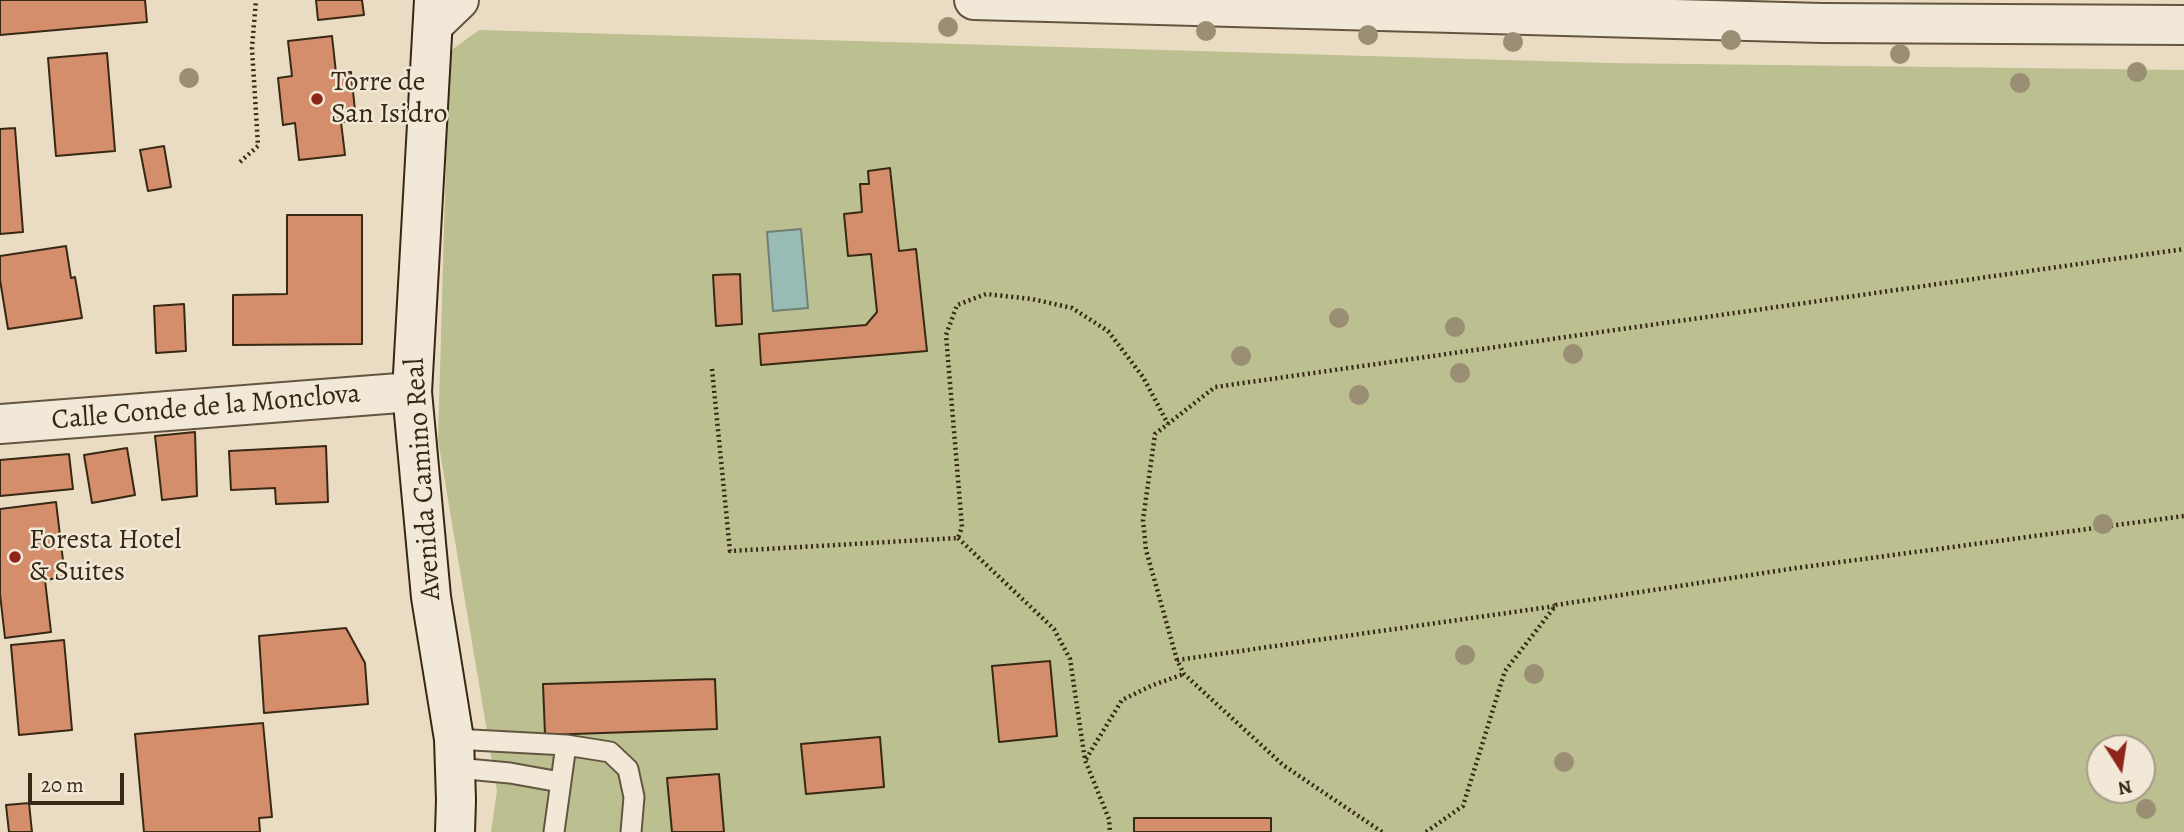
<!DOCTYPE html>
<html>
<head>
<meta charset="utf-8">
<style>
  body { margin:0 }
  #map { position:relative; width:2184px; height:832px; overflow:hidden; background:#eadcc3; font-family:Alegreya,serif }
  canvas { display:block }
  .north { position:absolute; left:2086px; top:734px; width:70px; height:70px; box-sizing:border-box; background:#f1e8d8; border:2px solid #a79b8a; border-radius:50%; rotate:168deg; font-size:19px; font-weight:700; line-height:28px; text-align:center; color:#372814 }
  .north::after { content:''; display:block; margin:auto; width:24px; height:32px; background:#8f2418; clip-path:polygon(50% 0,100% 100%,50% 72%,0 100%) }
  .scale { position:absolute; left:28px; top:773px; width:96px; height:32px; box-sizing:border-box; border:4px solid #372814; border-top:0; padding-left:9px; font-size:21px; line-height:24px; white-space:nowrap; color:#372814; -webkit-text-stroke:5px #f1e8d8; paint-order:stroke }
</style>
</head>
<body>
<div id="map">
<canvas width="2184" height="832"></canvas>
<div class="north">N</div>
<div class="scale">20 m</div>
</div>
<script>
const context = document.querySelector('canvas').getContext('2d');
context.lineJoin = 'round';
function paint(path, color) { context.fillStyle = color; context.fill(path, 'evenodd'); }
const poly = rows => new Path2D(rows.map(r => 'M' + r).join(''));
function stroke(path, color, width, dash) { context.strokeStyle = color; context.lineWidth = width; context.lineCap = dash ? 'butt' : 'round'; context.setLineDash(dash || []); context.stroke(path); }
function drawText(font, color, halo, rows, align = 'center') {
  context.font = font + ' Alegreya,serif'; context.lineWidth = 5; context.setLineDash([]); context.textBaseline = 'middle'; context.strokeStyle = halo; context.fillStyle = color; for (const [text, x, y, turn = 0] of rows) {
    context.save(); context.translate(x, y); context.rotate((+turn || 0) * Math.PI / 180); context.textAlign = isNaN(turn) ? turn : align; if (halo) context.strokeText(text, 0, 0); context.fillText(text, 0, 0); context.restore();
  }
}
const green = poly([
  [479,30,1608,63,2184,70,2184,832,491,832,497,791,438,440,449,52],
  [2100,748,2142,748,2142,790,2100,790]
]);
const water = poly([
  [801,229,808,308,773,311,767,232,801,229]
]);
const building = poly([
  [0,0,145,0,147,22,0,35,0,0],
  [316,0,362,0,364,15,318,20,316,0],
  [332,36,336,73,351,72,356,120,341,122,345,155,299,160,295,123,283,125,278,78,292,76,288,41,332,36],
  [107,53,115,151,56,156,48,58,107,53],
  [15,128,23,232,0,234,0,129,15,128],
  [164,146,171,187,148,191,140,150,164,146],
  [890,168,899,251,916,249,927,351,761,365,759,334,866,325,877,312,871,254,848,256,844,214,862,212,860,184,869,184,868,171,890,168],
  [287,215,362,215,362,344,233,345,233,295,287,294,287,215],
  [66,246,71,278,75,277,82,318,8,329,0,280,0,256,66,246],
  [740,274,742,324,716,326,713,275,740,274],
  [184,304,186,351,156,353,154,306,184,304],
  [195,432,197,496,162,500,155,436,195,432],
  [326,446,328,502,276,504,275,488,231,490,229,451,326,446],
  [127,448,135,495,92,503,84,455,127,448],
  [69,454,73,489,0,496,0,460,69,454],
  [56,502,65,577,45,580,51,632,5,638,0,594,0,509,56,502],
  [346,628,365,663,368,704,264,713,259,636,346,628],
  [64,640,72,730,19,735,11,645,64,640],
  [1050,661,1057,736,999,742,992,666,1050,661],
  [715,679,717,729,545,735,543,684,715,679],
  [263,723,272,817,259,818,260,832,144,832,135,734,263,723],
  [880,737,884,787,806,794,801,744,880,737],
  [719,774,724,832,672,832,667,778,719,774],
  [29,803,32,832,9,832,6,805,29,803],
  [1134,818,1271,818,1271,832,1134,832,1134,818]
]);
const path = poly([
  [240,162,258,146,252,48,256,0],
  [712,369,730,551,958,538,962,527,946,335,957,305,986,294,1032,299,1072,308,1108,331,1143,377,1168,424],
  [958,538,1054,629,1070,659,1085,760,1109,819,1110,832],
  [1177,660,1556,606],
  [1086,759,1122,700,1153,685,1184,674],
  [1382,832,1283,765,1184,674,1177,660,1146,550,1143,520,1155,434,1215,387,2184,249],
  [1426,832,1463,806,1505,671,1556,605,1796,568,2184,516]
]);
const lane = poly([
  [454,739,566,745,610,752,628,769,634,797,631,832],
  [456,768,510,773,560,782],
  [554,832,566,745]
]);
const street = poly([
  [974,0,1822,23,2184,25],
  [434,24,459,0],
  [0,424,412,392]
]);
const secondary = poly([
  [434,0,412,392,431,597,454,739,456,800,455,832]
]);
const trees = [
  [948,27],
  [1206,31],
  [1368,35],
  [1731,40],
  [1513,42],
  [1900,54],
  [2137,72],
  [189,78],
  [2020,83],
  [1339,318],
  [1455,327],
  [1573,354],
  [1241,356],
  [1460,373],
  [1359,395],
  [2103,524],
  [1465,655],
  [1534,674],
  [1564,762],
  [2146,809]
];
const markers = [
  [317,99,7,"#8f2418"],
  [15,557,7,"#8f2418"]
];
const poiNames = [
  ["Torre de",331,83],
  ["San Isidro",331,115],
  ["Foresta Hotel",29,541],
  ["& Suites",29,573]
];
const streetNames = [
  ["Calle Conde de la Monclova",206,408,-5],
  ["Avenida Camino Real",424,479,-94]
];
paint(green, '#bcbf90');
paint(water, '#98bbb5');
stroke(water, '#718075', 2);
paint(building, '#d48e6c');
stroke(building, '#372814', 2);
stroke(lane, '#645540', 23);
stroke(street, '#645540', 42);
stroke(secondary, '#372814', 42);
stroke(path, '#372814', 4.5, [2, 3.5]);
stroke(lane, '#f1e8d8', 19);
stroke(street, '#f1e8d8', 38);
stroke(secondary, '#f1e8d8', 38);
context.fillStyle = '#9a8e74';
for (const [x, y] of trees) { context.beginPath(); context.arc(x, y, 10, 0, 2 * Math.PI); context.fill(); }
for (const [x, y, r, color] of markers) { const dot = new Path2D(); dot.arc(x, y, r, 0, 2 * Math.PI); context.fillStyle = color; context.fill(dot); stroke(dot, '#f1e8d8', 2.5); }
drawText('28px', '#372814', '#f1e8d8', poiNames, 'left');
drawText('28px', '#372814', '#f1e8d8', streetNames);
</script>
</body>
</html>
